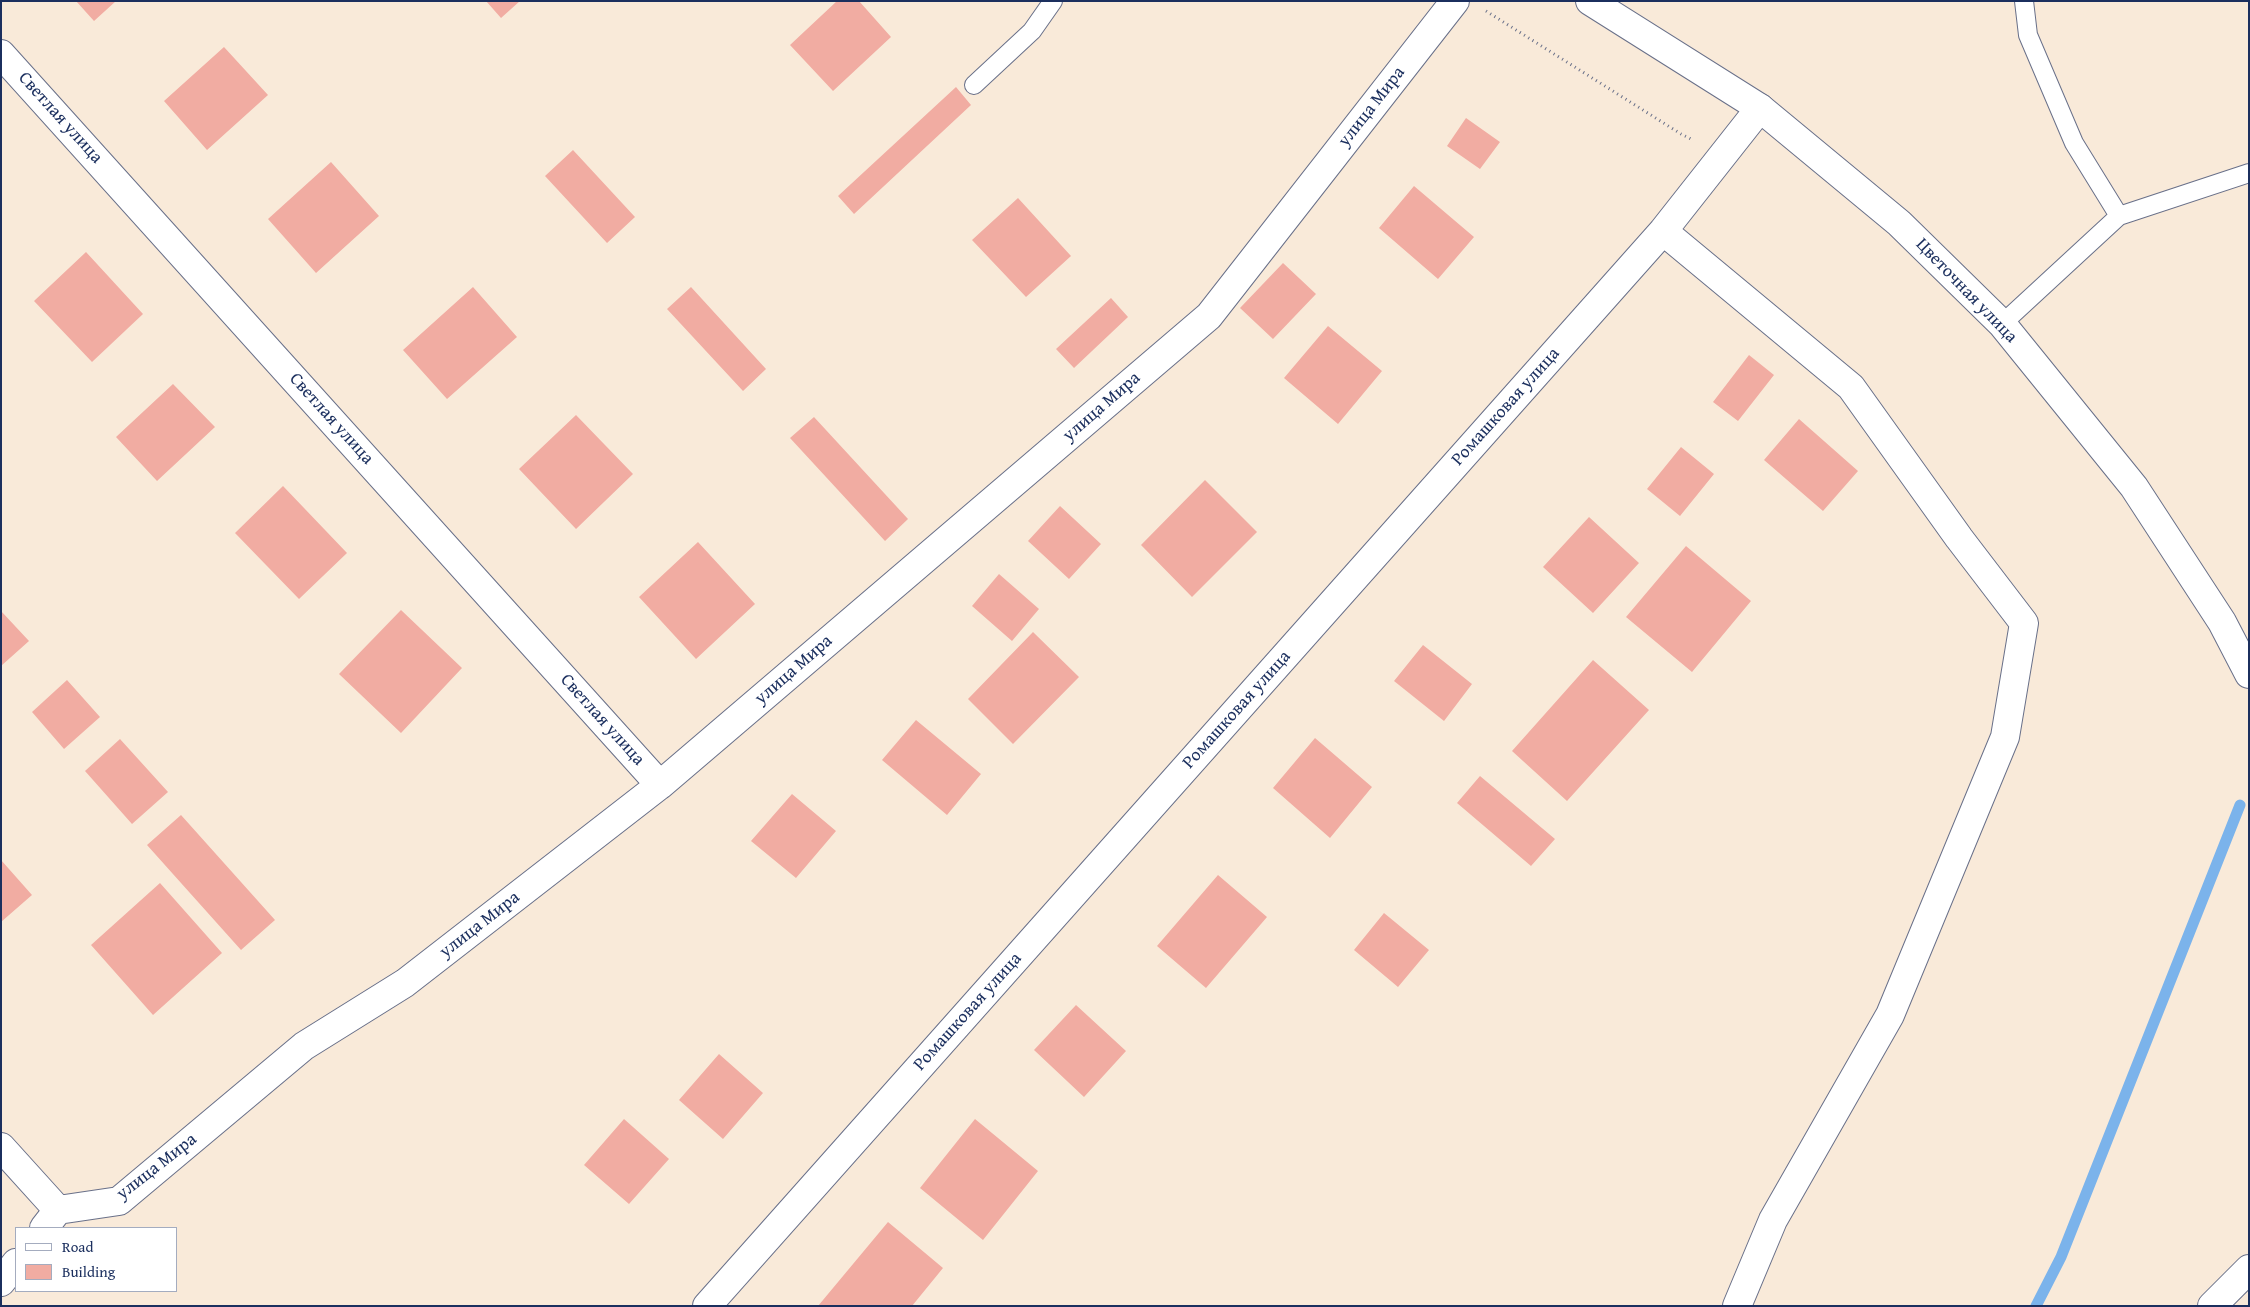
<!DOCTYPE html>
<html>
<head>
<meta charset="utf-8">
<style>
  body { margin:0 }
  #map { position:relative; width:2250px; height:1307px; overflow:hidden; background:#f9ead9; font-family:"Gentium Book Plus",serif }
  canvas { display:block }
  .frame { position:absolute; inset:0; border:2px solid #1b2f5e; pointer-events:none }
  .legend { position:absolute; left:15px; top:1227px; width:162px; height:65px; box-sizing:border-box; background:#fff; border:1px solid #a4acbf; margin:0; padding:6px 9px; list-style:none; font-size:15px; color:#1b2f5e }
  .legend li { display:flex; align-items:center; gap:10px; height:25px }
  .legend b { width:25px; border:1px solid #a4acbf }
</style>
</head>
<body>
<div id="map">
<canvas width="2250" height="1307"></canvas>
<div class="frame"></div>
<ul class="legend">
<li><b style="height:6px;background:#fff"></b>Road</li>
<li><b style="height:14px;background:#f1aca2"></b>Building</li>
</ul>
</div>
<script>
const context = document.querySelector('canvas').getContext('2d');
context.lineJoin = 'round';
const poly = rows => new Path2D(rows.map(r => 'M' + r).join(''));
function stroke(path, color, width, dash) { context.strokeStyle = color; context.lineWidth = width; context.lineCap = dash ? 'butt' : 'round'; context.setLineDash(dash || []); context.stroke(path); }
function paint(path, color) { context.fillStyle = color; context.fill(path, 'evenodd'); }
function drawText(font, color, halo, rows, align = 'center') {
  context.font = font + ' "Gentium Book Plus",serif'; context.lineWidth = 4.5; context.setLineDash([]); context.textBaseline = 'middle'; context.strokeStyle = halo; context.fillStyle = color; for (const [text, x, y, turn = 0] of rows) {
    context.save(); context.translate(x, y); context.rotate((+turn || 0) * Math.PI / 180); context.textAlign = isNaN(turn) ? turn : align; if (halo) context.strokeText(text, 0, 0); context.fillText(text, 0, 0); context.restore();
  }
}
const stream = poly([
  [2036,1306,2061,1257,2240,805]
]);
const building = poly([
  [76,1,116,1,94,21],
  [486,1,520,1,501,18],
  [837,1,859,1,891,37,833,91,790,45],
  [224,47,268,95,207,150,164,101],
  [956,87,971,105,854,214,838,196],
  [1466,118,1500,142,1480,169,1447,146],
  [573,150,635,217,607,243,545,176],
  [331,162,379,216,316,273,268,219],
  [1414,186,1474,237,1438,279,1379,228],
  [1018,198,1071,256,1026,297,972,240],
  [86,252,143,314,92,362,34,301],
  [1283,263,1316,294,1273,339,1240,308],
  [473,287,517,337,447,399,403,350],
  [691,287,766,369,743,391,667,309],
  [1111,298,1128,317,1074,368,1056,349],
  [1328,326,1382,371,1338,424,1284,378],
  [1749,355,1774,375,1738,421,1713,402],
  [173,384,215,427,157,481,116,437],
  [576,415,633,474,576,529,519,469],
  [814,417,908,519,885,541,790,438],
  [1799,419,1858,471,1823,511,1764,460],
  [1681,447,1714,474,1680,516,1647,489],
  [1205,480,1257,532,1192,597,1141,545],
  [283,486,347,553,299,599,235,533],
  [1060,506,1101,544,1069,579,1028,541],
  [1589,517,1639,563,1593,613,1543,567],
  [698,542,755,604,696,659,639,597],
  [1686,546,1751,601,1692,672,1626,617],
  [999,574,1039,609,1012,641,972,606],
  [401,610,462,668,401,733,339,674],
  [1,611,29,641,1,666],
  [1033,632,1079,677,1013,744,968,699],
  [1423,645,1472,684,1444,721,1394,681],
  [1593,660,1649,710,1567,801,1512,751],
  [67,680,100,717,64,749,32,712],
  [916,720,981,774,947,815,882,760],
  [1315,738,1372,787,1330,838,1273,788],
  [120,739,168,792,132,824,85,771],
  [1480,776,1555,839,1531,866,1457,803],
  [792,794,836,831,796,878,751,841],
  [181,815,275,920,241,950,147,845],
  [1,860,32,895,1,922],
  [1218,875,1267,917,1206,988,1157,946],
  [160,883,222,953,153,1015,91,945],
  [1384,913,1429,950,1398,987,1354,950],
  [1076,1005,1126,1051,1084,1097,1034,1050],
  [719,1054,763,1093,723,1139,679,1100],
  [624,1119,669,1159,629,1204,584,1165],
  [975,1119,1038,1171,983,1240,920,1188],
  [888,1222,943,1268,912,1306,818,1306]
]);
const path = poly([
  [1486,11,1681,134,1693,140]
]);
const service = poly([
  [2024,1,2028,35,2074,143,2119,216],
  [974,85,1032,31,1053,1],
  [2002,324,2119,216,2249,173]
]);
const minor = poly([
  [1,54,660,785],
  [1663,231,1851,387,1959,538,2024,623,2005,737,1890,1015,1773,1220,1737,1306],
  [1,1147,58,1210],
  [44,1228,58,1210,119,1201,304,1046,405,983,660,785,1209,316,1455,1],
  [1,1282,16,1263],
  [707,1306,1663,231,1760,108],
  [2212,1306,2249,1269]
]);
const secondary = poly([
  [1590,1,1760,108,1899,223,2002,324,2134,487,2222,622,2249,674]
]);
const streetNames = [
  ["улица Мира",1372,107,-52],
  ["Светлая улица",60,118,48],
  ["Цветочная улица",1966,291,46],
  ["улица Мира",1102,407,-41],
  ["Ромашковая улица",1506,407,-48],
  ["Светлая улица",331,419,48],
  ["улица Мира",794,670,-41],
  ["Ромашковая улица",1237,710,-48],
  ["Светлая улица",602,720,48],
  ["улица Мира",480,925,-38],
  ["Ромашковая улица",968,1012,-48],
  ["улица Мира",157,1167,-38]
];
stroke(stream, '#7bb3eb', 11);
paint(building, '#f1aca2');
stroke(service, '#697089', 20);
stroke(minor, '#697089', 30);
stroke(secondary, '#697089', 30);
stroke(path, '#697089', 3, [1, 4]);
stroke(service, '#fff', 18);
stroke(minor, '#fff', 28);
stroke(secondary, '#fff', 28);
drawText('18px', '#1b2f5e', '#fff', streetNames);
</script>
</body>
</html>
